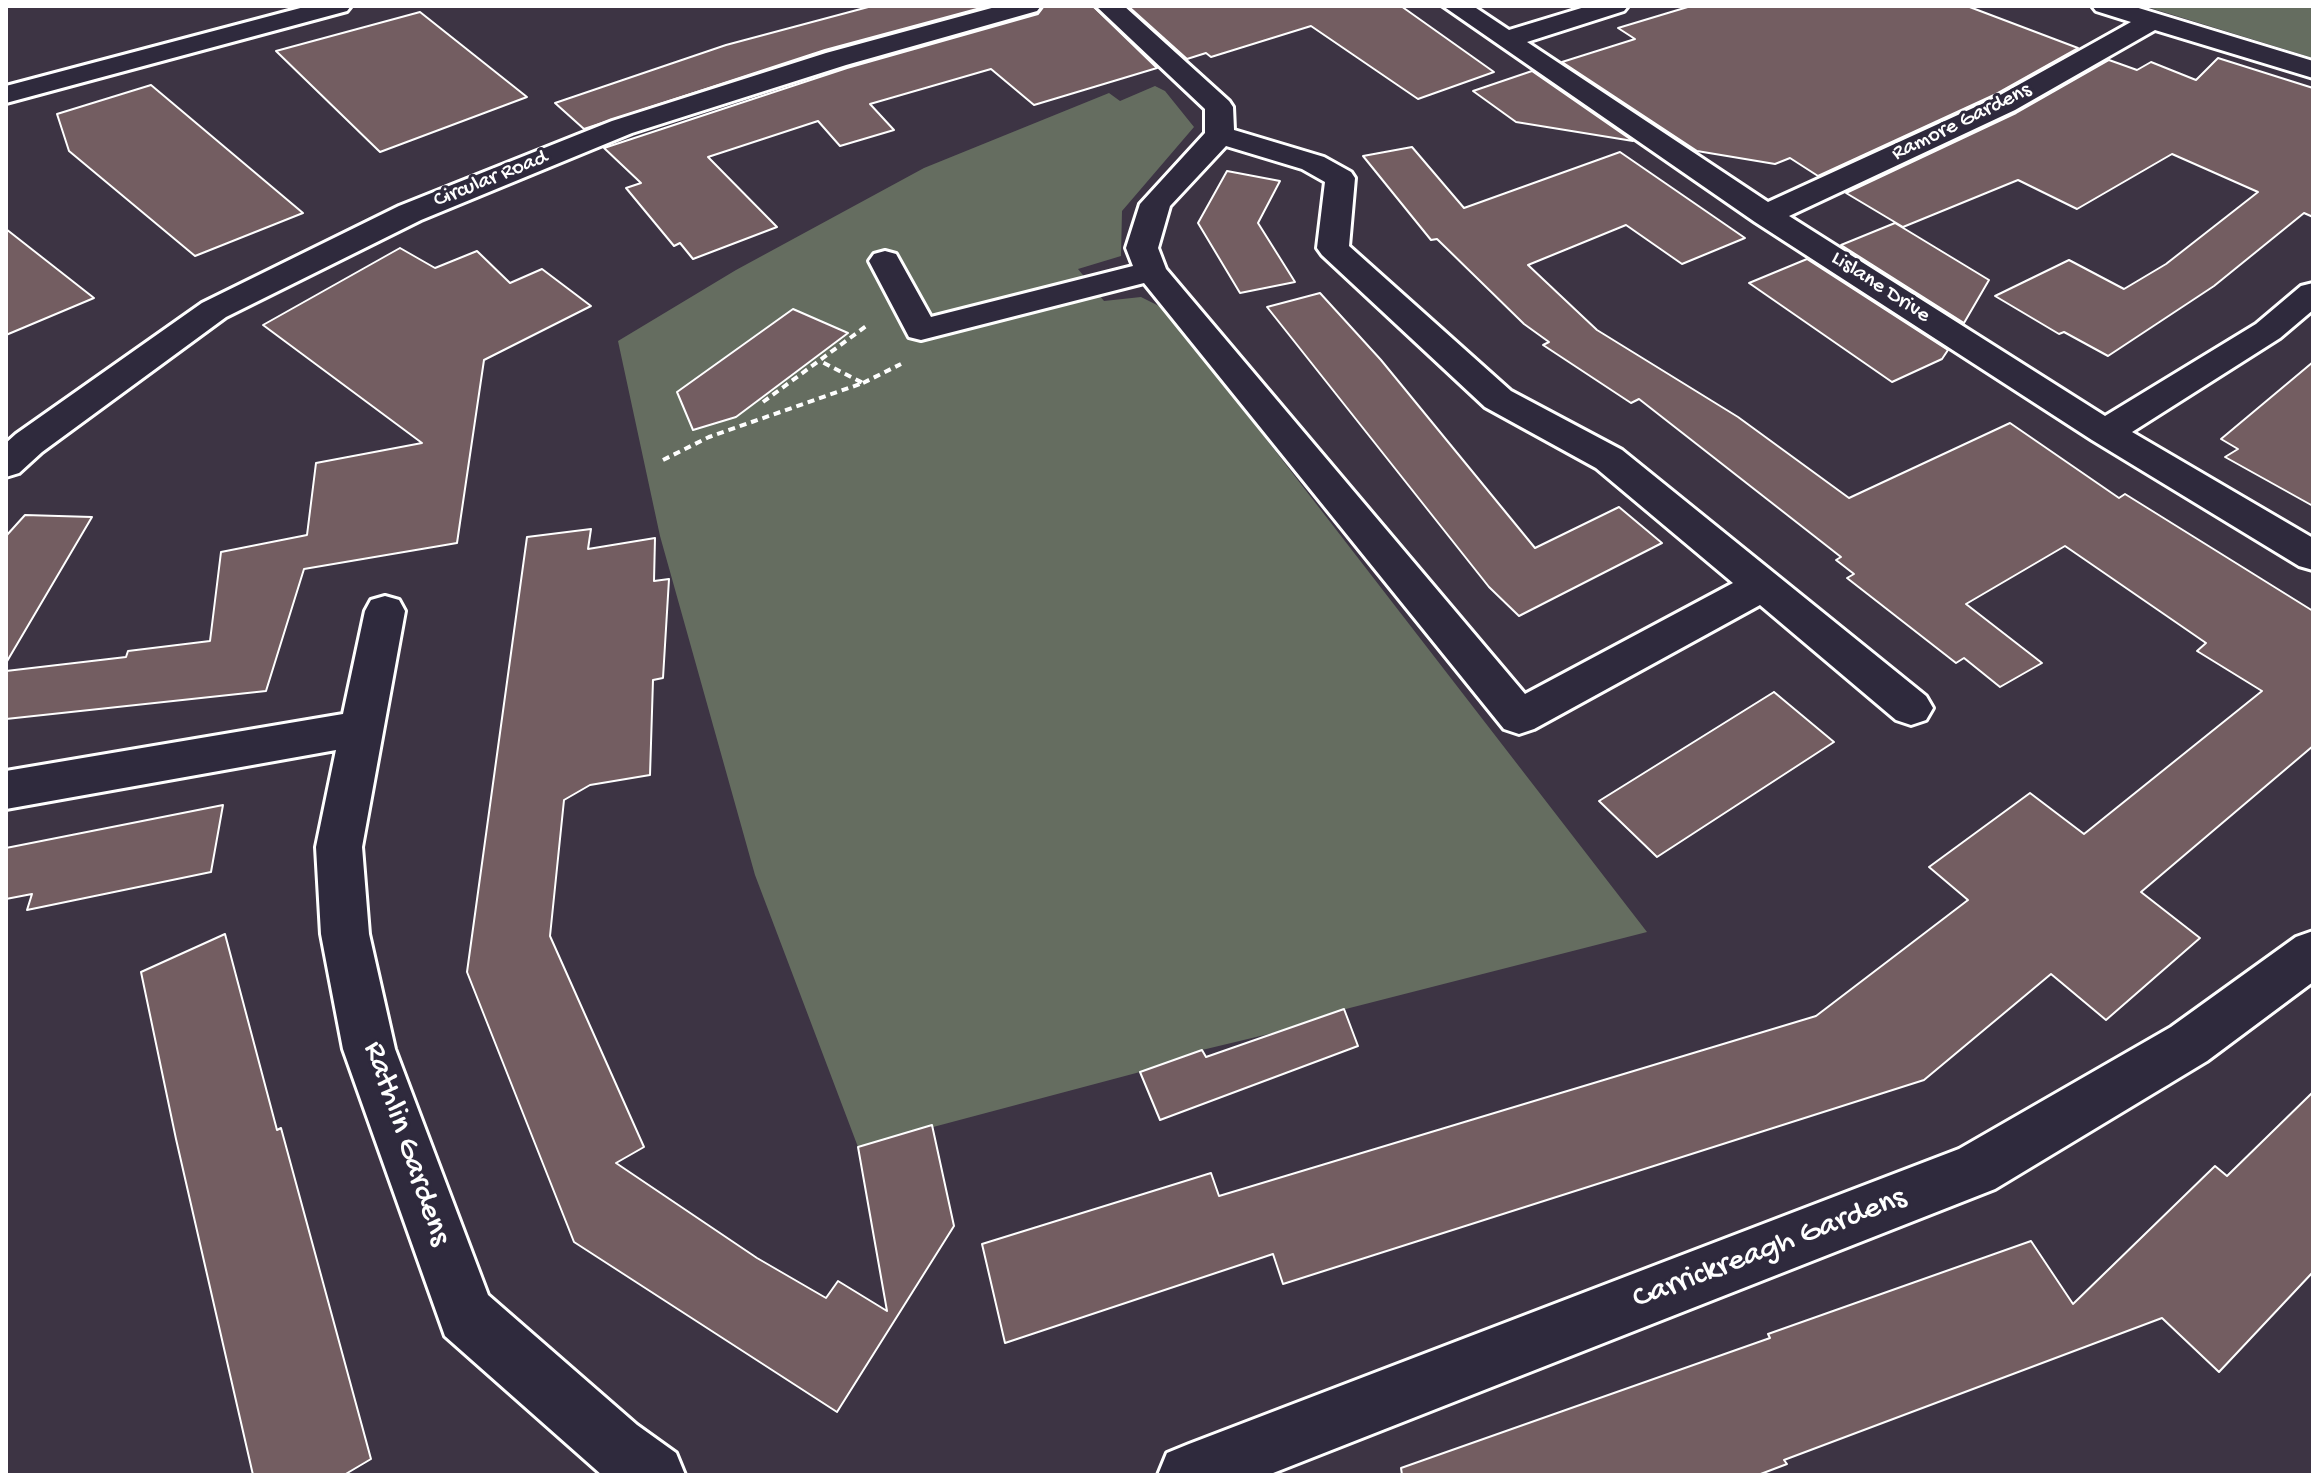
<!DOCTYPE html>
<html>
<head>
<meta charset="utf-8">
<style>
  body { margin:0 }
  #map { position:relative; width:2319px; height:1481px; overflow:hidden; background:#3d3444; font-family:"Gochi Hand",sans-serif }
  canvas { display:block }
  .frame { position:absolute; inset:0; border:8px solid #fff; pointer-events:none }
</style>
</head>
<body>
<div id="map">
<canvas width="2319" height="1481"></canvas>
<div class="frame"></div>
</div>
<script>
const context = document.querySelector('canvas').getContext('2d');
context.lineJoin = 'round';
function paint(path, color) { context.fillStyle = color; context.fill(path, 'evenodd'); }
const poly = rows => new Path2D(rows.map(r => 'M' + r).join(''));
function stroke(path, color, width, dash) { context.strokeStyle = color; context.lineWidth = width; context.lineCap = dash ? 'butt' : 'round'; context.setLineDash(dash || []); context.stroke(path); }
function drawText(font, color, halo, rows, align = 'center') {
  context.font = font + ' "Gochi Hand",sans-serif'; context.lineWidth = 6; context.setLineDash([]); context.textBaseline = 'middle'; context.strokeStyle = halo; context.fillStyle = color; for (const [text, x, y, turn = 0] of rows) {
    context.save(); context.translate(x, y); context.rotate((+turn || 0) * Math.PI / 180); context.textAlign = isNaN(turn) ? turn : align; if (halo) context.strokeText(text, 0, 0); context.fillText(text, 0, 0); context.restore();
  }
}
const green = poly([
  [2144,6,2313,6,2313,58],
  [1155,86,1165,91,1194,127,1122,211,1121,256,1078,269,1104,301,1141,297,1161,307,1178,325,1647,932,1334,1012,1277,1032,1202,1050,1140,1072,858,1147,755,875,660,536,618,341,736,270,924,168,1109,93,1120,101]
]);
const building = poly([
  [872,6,988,6,825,50,584,129,555,103,726,45,872,6],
  [1044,6,1093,6,1157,68,1034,105,991,69,870,104,894,130,840,146,818,121,708,157,777,227,693,259,680,243,674,246,626,188,641,183,604,148,847,68,1038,14,1044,6],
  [1128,6,1401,6,1494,72,1418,99,1311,26,1211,57,1206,53,1187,59,1128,6],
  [1691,6,1967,6,2078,48,1994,95,1818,176,1790,158,1775,164,1697,151,1562,62,1635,39,1618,28,1691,6],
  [420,12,527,97,380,152,276,51,420,12],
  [2218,58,2313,88,2313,217,2304,213,2214,286,2108,356,2064,332,2059,334,1995,296,2069,260,2124,289,2166,264,2258,192,2172,154,2077,209,2018,180,1903,227,1846,193,2016,113,2109,60,2137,70,2151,62,2196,80,2218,58],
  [1532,71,1633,141,1516,122,1473,91,1532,71],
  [151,85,303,213,195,256,69,151,57,114,151,85],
  [1412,147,1464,208,1620,152,1745,238,1682,264,1626,225,1528,265,1597,330,1738,417,1849,498,2010,423,2119,498,2125,494,2313,611,2313,746,2141,892,2200,938,2106,1020,2051,974,1924,1080,1283,1284,1273,1254,1005,1343,982,1244,1211,1173,1219,1196,1816,1016,1968,900,1929,867,2030,793,2084,834,2262,691,2197,651,2206,643,2065,546,1966,604,2042,663,2000,687,1964,658,1956,663,1847,578,1854,574,1836,560,1841,557,1639,399,1631,403,1543,345,1549,342,1524,324,1437,239,1431,240,1363,156,1412,147],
  [1227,171,1280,181,1258,223,1295,282,1240,293,1198,223,1227,171],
  [1895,223,1989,280,1964,323,1841,245,1895,223],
  [6,229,94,298,6,335,6,229],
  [400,248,435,268,477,251,510,283,542,269,591,306,484,360,457,543,304,569,266,691,6,719,6,671,126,657,128,651,210,641,221,552,307,535,316,463,422,443,263,325,400,248],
  [1807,259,1948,350,1942,359,1892,382,1749,283,1807,259],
  [1320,293,1381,360,1535,548,1619,507,1662,543,1519,616,1489,587,1267,307,1320,293],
  [793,309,848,333,736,417,693,430,677,392,793,309],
  [2313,362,2313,506,2225,457,2238,449,2221,439,2313,362],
  [25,515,92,517,6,663,6,536,25,515],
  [591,529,588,549,655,538,654,581,669,579,663,678,653,680,650,775,590,785,564,800,550,936,644,1147,616,1163,757,1258,826,1298,838,1281,887,1311,858,1147,932,1125,954,1226,837,1412,574,1242,467,972,527,537,591,529],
  [1774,692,1834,742,1657,857,1599,801,1774,692],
  [223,805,211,872,27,910,32,894,6,899,6,848,223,805],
  [225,934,277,1130,281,1128,371,1459,344,1475,253,1475,176,1139,141,972,225,934],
  [1344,1009,1358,1046,1160,1120,1140,1072,1202,1050,1206,1057,1344,1009],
  [2313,1092,2313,1272,2219,1372,2162,1318,1784,1460,1787,1464,1758,1475,1402,1475,1401,1468,1770,1338,1768,1334,2031,1241,2073,1304,2215,1166,2227,1176,2313,1092]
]);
const path = poly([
  [863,383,901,364],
  [763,402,869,324],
  [663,460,709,437,863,383,820,361]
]);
const minor = poly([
  [308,6,351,6,347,11,6,103,6,86,308,6],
  [999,6,1041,6,1037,11,846,65,632,133,421,220,226,317,42,452,19,473,6,477,6,443,16,434,202,303,399,206,612,121,826,53,999,6],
  [1096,6,1124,6,1229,101,1233,107,1234,130,1324,157,1351,172,1355,178,1349,246,1511,391,1622,450,1926,696,1933,708,1926,720,1911,725,1896,720,1760,605,1534,729,1519,734,1504,729,1144,283,921,340,909,337,869,261,874,254,885,251,896,254,931,317,1133,266,1126,248,1140,204,1205,133,1205,109,1096,6],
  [1226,146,1302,169,1325,182,1317,248,1322,255,1485,407,1596,468,1733,583,1525,694,1166,269,1158,248,1170,206,1226,146],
  [1443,6,1473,6,1509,30,1588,6,1628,6,1624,11,1527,42,1768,202,1995,98,2131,22,2096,11,2092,6,2132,6,2313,61,2313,78,2155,30,2015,110,1789,216,2105,416,2256,324,2301,286,2313,283,2313,310,2280,338,2132,432,2313,538,2313,570,2299,566,2092,440,1755,222,1443,6],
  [385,596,399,600,405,611,362,847,369,934,395,1049,488,1295,637,1425,676,1453,685,1475,602,1475,445,1336,343,1049,321,934,316,847,336,750,6,809,6,771,343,714,365,611,371,600,385,596],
  [2313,931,2313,982,2207,1061,1995,1189,1268,1475,1158,1475,1167,1453,1189,1444,1959,1149,2171,1027,2296,937,2313,931]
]);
const farStreetnames = [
  ["Ramore Gardens",1962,123,-26],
  ["Circular Road",491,180,-22],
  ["Lislane Drive",1880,288,33]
];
const nearStreetnames = [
  ["Rathlin Gardens",405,1144,71],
  ["Carrickreagh Gardens",1770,1250,-21]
];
paint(green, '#656d60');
paint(building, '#735d61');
stroke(building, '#fff', 2);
stroke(minor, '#fff', 6);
stroke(path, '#fff', 4, [7, 5]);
paint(minor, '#2f2a3d');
drawText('22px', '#fff', '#2f2a3d', farStreetnames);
drawText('32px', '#fff', '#2f2a3d', nearStreetnames);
</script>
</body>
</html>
